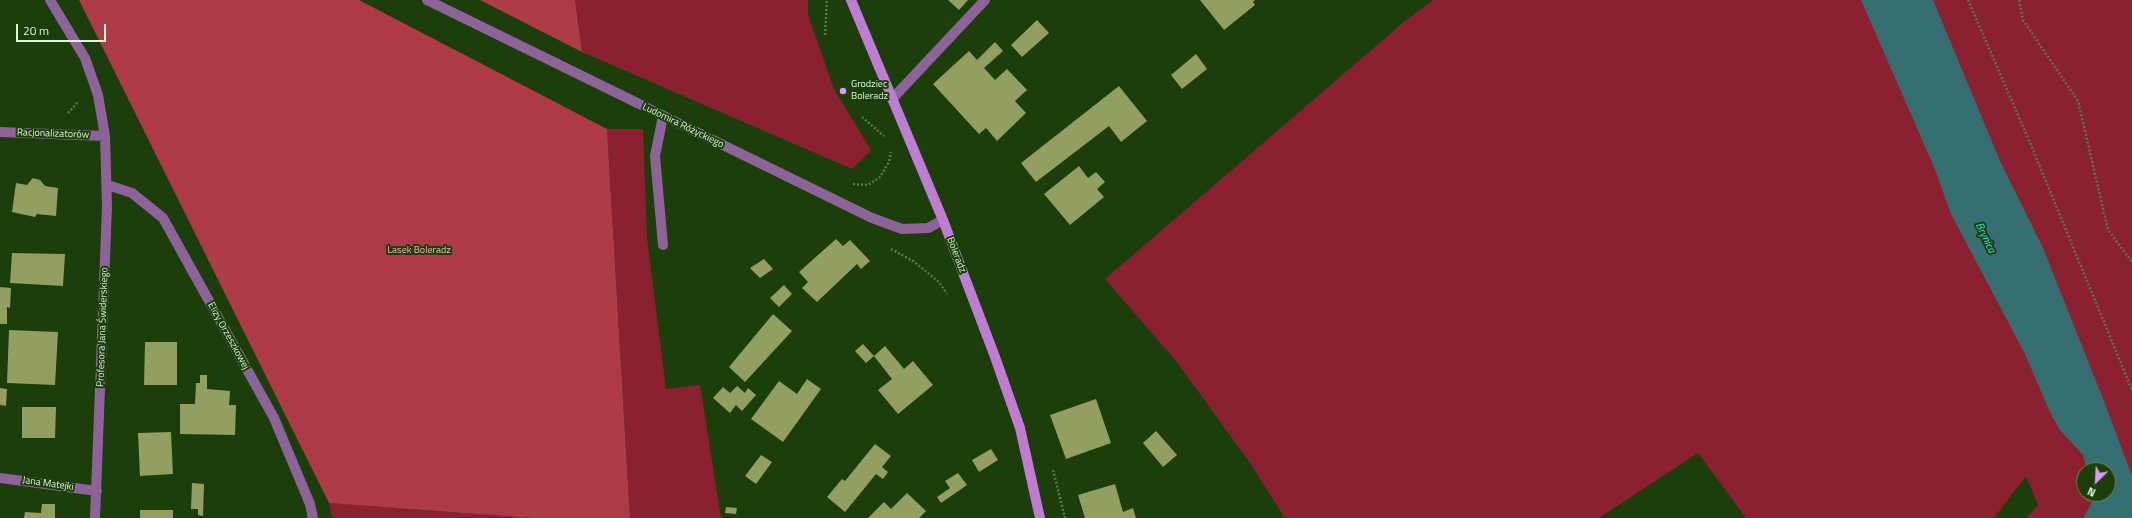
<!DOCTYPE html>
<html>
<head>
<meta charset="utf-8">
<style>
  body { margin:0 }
  #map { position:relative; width:2132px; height:518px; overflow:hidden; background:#1b3e0b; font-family:"Titillium Web",sans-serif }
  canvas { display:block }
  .north { position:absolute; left:2076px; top:462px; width:40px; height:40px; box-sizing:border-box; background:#1b3e0b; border:1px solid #69875d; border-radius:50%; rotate:204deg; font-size:11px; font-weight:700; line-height:16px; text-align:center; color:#dff4d8 }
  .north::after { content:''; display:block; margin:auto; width:14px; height:18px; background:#dd99f3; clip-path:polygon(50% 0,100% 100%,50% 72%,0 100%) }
  .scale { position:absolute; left:16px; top:24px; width:90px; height:18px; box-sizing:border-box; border:2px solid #dff4d8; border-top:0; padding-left:5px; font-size:12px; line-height:14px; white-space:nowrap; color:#dff4d8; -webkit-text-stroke:3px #1b3e0b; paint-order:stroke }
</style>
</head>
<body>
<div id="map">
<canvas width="2132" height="518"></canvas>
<div class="north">N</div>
<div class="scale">20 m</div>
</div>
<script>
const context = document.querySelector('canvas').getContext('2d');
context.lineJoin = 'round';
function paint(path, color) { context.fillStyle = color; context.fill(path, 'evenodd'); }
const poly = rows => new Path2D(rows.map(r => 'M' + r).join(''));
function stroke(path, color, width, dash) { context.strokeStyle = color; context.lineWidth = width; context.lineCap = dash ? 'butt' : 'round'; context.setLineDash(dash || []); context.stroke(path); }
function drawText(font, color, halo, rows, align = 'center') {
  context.font = font + ' "Titillium Web",sans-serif'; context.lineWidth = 4; context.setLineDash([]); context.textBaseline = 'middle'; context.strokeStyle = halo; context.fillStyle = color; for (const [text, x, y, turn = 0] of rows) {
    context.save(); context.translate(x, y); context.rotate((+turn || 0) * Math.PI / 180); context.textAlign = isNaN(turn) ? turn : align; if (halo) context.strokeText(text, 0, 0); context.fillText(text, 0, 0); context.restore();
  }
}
const green = poly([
  [575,0,808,0,808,15,834,89,871,150,852,169,582,52],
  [1433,0,2132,0,2132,518,2026,518,2038,505,2026,476,1994,518,1746,518,1698,453,1599,518,1285,518,1250,463,1176,361,1105,279,1405,21],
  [2084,470,2108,470,2108,494,2084,494],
  [607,129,643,129,647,238,666,389,700,385,721,518,630,518],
  [329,503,531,518,332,518]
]);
const forest = poly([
  [79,0,359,0,607,129,630,518,531,518,329,503],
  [480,0,575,0,582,52]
]);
const water = poly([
  [1861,0,1933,0,2000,161,2043,248,2107,409,2132,476,2132,518,2083,518,2095,497,2094,494,2108,494,2108,470,2087,470,2083,455,2059,429,2049,410,2025,354,1951,214,1934,167]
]);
const building = poly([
  [948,0,968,0,959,10],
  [1200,0,1255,0,1253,2,1255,5,1224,30],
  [1037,20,1049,33,1022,57,1011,45],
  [995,42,1003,51,984,68,995,80,1007,69,1027,90,1015,101,1026,113,997,141,986,128,979,134,933,84,969,51,977,60],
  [1196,54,1207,69,1182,89,1171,75],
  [1119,86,1147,121,1121,142,1109,126,1036,182,1021,163],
  [1079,166,1088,178,1096,172,1105,182,1097,189,1104,197,1070,225,1044,194],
  [33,178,40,180,45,186,58,188,56,216,37,214,35,217,12,212,16,183,27,185],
  [836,239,843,246,850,240,870,261,861,269,857,264,817,302,802,288,808,282,799,272],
  [12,253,65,254,63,286,10,283],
  [764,259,773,269,760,278,750,268],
  [784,285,792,294,779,307,770,298],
  [0,287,11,288,10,308,7,307,7,324,0,324],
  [773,314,792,331,745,382,729,367],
  [9,330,58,332,55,385,7,383],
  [145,342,177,342,177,385,144,385],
  [863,344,874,356,885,346,904,369,913,361,933,385,898,414,878,390,892,379,874,356,866,363,855,351],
  [200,375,207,375,207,389,230,391,229,405,236,405,235,435,180,434,180,404,195,404,196,383,200,383],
  [807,379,821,389,783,442,751,419,779,381,797,394],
  [737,386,745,393,748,388,756,395,742,411,736,405,730,413,713,398,723,387,730,393],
  [0,388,7,389,6,406,0,405],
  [1096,399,1111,443,1066,459,1050,415],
  [22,407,56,407,55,438,22,438],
  [1156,431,1177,455,1163,467,1143,443],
  [171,432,173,474,140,476,138,433],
  [875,444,891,456,882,467,888,472,883,479,876,474,845,512,827,497,842,479,845,481],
  [991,449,998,460,979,472,972,460],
  [761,455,772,462,756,484,745,476],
  [958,473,967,485,941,503,937,497,950,488,945,481],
  [192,483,204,484,203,516,198,515,198,509,191,509],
  [1115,484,1123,512,1133,508,1136,518,1085,518,1078,495],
  [907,493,926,511,919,518,868,518,884,502,891,509],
  [42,504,55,504,55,518,24,518,25,512,41,513],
  [726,507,737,508,736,514,725,513],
  [140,510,173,510,173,518,140,518]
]);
const path = poly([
  [1968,0,2031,145,2132,390],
  [2019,0,2023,20,2078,101,2108,230,2132,262],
  [825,35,827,0],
  [68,113,78,102],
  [862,117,884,136],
  [853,184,868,185,880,177,889,162,891,152],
  [891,249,913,261,939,282,947,294],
  [1053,470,1065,518]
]);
const lane = poly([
  [892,99,985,0],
  [663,116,655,156,663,245]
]);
const street = poly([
  [50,0,85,58,98,95,105,136,107,206,95,518],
  [427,0,872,218,902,229,928,228,943,220],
  [0,132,105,136],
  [108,185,132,193,163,218,274,418,310,504,313,518],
  [0,478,97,491]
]);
const secondary = poly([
  [851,0,943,220,995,357,1020,428,1040,518]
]);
const markers = [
  [843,91,4,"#dd99f3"]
];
const poiNames = [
  ["Grodziec",851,85],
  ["Boleradz",851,97]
];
const streetNames = [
  ["Ludomira Różyckiego",683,126,26],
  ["Racjonalizatorów",53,134,2],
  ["Boleradz",956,255,69],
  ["Profesora Jana Świderskiego",103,327,-88],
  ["Elizy Orzeszkowej",228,336,61],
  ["Jana Matejki",48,484,8]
];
const parkNames = [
  ["Lasek Boleradz",419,251]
];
const waterNames = [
  ["Brynica",1985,238,64]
];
paint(green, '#8b2130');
paint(forest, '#af3b48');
paint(water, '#366f71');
paint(building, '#939f60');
stroke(path, '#59774b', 2.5, [2, 2]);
stroke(lane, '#8d639a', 10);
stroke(street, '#8d639a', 10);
stroke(secondary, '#be7cd3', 10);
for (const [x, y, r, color] of markers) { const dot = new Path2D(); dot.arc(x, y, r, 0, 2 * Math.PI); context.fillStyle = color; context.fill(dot); stroke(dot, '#1b3e0b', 1.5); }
drawText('10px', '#dff4d8', '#1b3e0b', poiNames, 'left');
drawText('10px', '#dff4d8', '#1b3e0b', streetNames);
drawText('10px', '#f8babb', '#1b3e0b', parkNames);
drawText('italic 11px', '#1ceff5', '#1b3e0b', waterNames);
</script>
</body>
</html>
